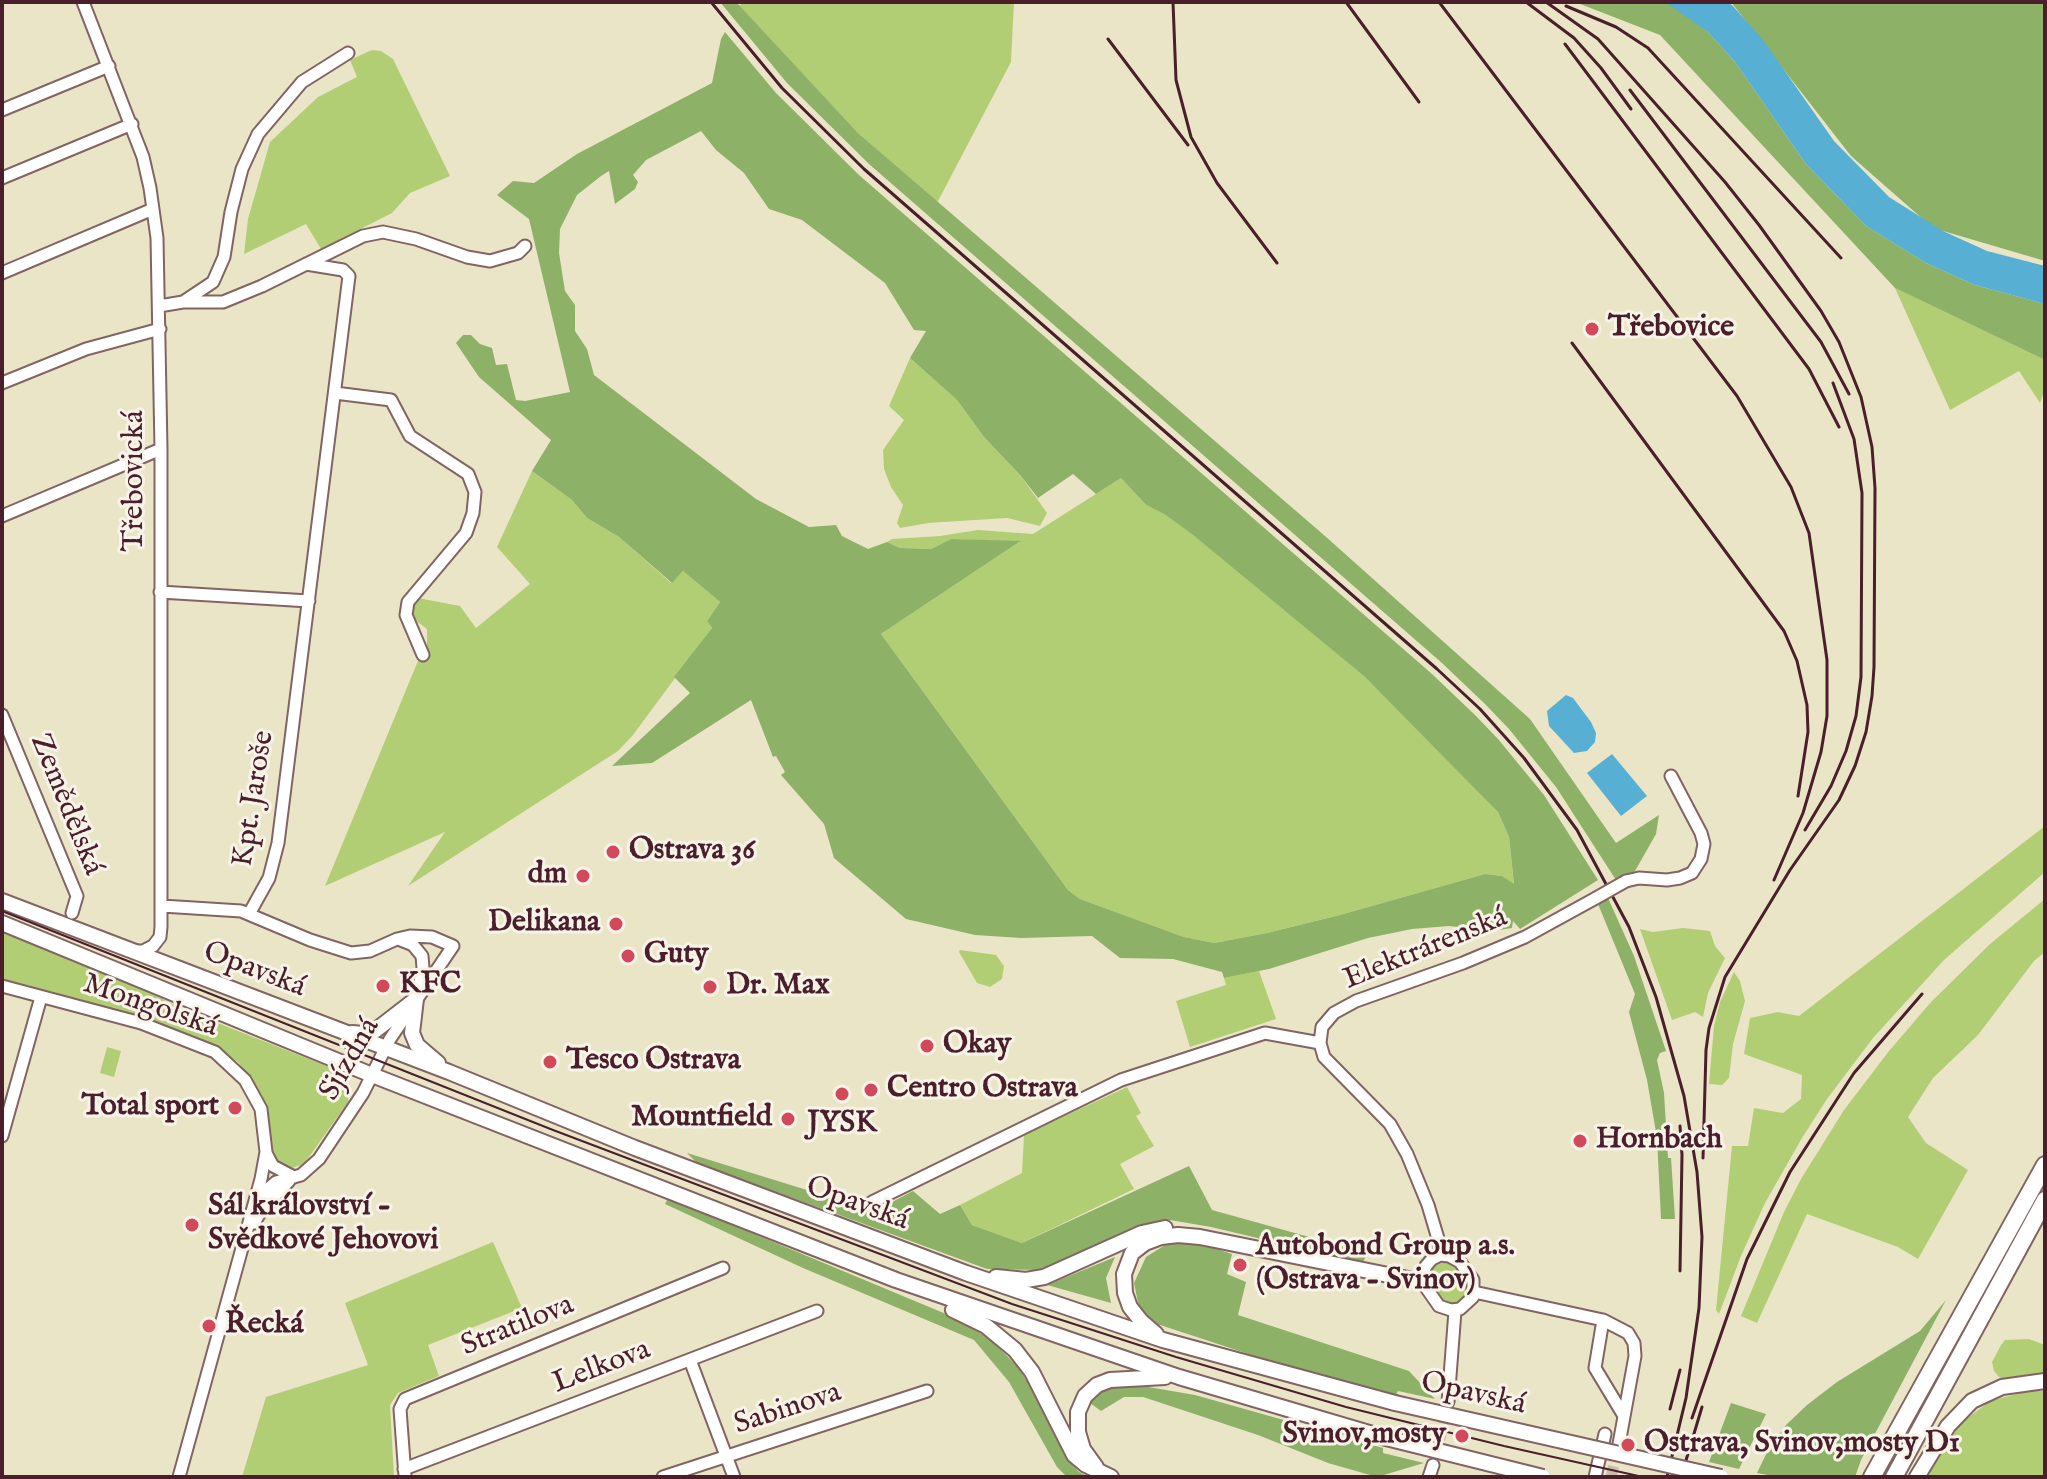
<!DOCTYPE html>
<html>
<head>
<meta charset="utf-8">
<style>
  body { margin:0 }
  #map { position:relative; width:2047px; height:1479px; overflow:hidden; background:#ebe5c8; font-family:"IM FELL English",serif }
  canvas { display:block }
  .frame { position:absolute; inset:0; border:4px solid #4a1f2b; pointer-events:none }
</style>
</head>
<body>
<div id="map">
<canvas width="2047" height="1479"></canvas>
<div class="frame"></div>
</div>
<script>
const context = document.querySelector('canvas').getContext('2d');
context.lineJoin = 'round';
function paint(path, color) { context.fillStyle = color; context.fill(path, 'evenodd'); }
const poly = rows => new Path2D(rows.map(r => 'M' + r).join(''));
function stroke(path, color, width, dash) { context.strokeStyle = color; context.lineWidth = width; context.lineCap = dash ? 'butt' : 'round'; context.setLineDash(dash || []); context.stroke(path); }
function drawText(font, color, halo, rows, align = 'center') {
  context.font = font + ' "IM FELL English",serif'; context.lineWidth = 6; context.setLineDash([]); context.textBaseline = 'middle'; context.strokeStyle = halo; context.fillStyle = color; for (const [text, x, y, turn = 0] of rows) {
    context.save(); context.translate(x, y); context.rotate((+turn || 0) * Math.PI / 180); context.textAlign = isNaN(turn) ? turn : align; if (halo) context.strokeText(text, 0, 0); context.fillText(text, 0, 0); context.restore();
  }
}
const green = poly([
  [746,2,1014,2,1011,62,937,203,858,133,738,6],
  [372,50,381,51,393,59,450,176,410,193,392,213,321,249,306,224,244,254,248,219,270,142,318,97,357,77,350,60],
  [1895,288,2045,360,2045,389,2040,403,2019,371,1950,410],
  [910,358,957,400,984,437,1021,476,1047,513,1040,526,1007,518,928,523,900,528,897,523,903,505,891,487,884,469,883,450,904,420,889,406],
  [532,471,572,500,587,518,619,537,671,583,683,571,720,602,707,621,712,628,633,735,618,751,408,886,445,832,325,886,420,656,427,652,427,629,411,617,412,604,418,598,460,606,476,628,530,584,497,547],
  [1121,478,1146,505,1164,514,1193,534,1365,677,1467,778,1498,812,1509,837,1514,885,1502,876,1485,874,1340,915,1267,933,1214,943,1184,937,1080,899,1068,890,881,634,1020,542,951,539,931,549,900,548,887,542,892,539,940,536,978,530,1033,534],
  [2045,826,2045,872,1944,960,1873,1038,1827,1099,1802,1138,1765,1203,1741,1256,1719,1314,1716,1310,1732,1146,1748,1146,1754,1108,1783,1113,1801,1099,1802,1075,1744,1054,1750,1018,1778,1012,1799,1016],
  [2045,899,2045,952,2034,961,1978,1035,1933,1078,1908,1117,1926,1143,1968,1170,1918,1259,1898,1247,1807,1214,1757,1323,1741,1316,1784,1212,1801,1179,1844,1110,1889,1051,1931,1002,1990,944],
  [1683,928,1710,931,1715,946,1725,958,1708,993,1703,1017,1695,1012,1672,1020,1640,929,1653,932],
  [2,932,119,978,185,1010,339,1071,349,1084,348,1102,304,1164,292,1168,285,1167,272,1155,269,1120,262,1095,238,1062,202,1039,174,1029,2,979],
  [960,950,996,955,1004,966,1002,979,990,987,977,983,959,952],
  [1259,971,1276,1019,1190,1047,1176,1001,1226,985,1224,978],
  [1734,972,1740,981,1745,1001,1733,1044,1729,1078,1722,1085,1709,1084,1714,1026,1720,1002],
  [107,1047,121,1051,114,1077,100,1073],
  [1127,1087,1141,1113,1136,1116,1154,1146,1120,1164,1134,1189,1022,1243,972,1225,960,1205,1022,1173,1024,1135],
  [493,1242,522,1308,428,1345,439,1376,398,1393,390,1405,394,1477,242,1477,266,1397,368,1365,345,1303],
  [1444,1261,1456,1266,1468,1282,1469,1292,1461,1303,1448,1304,1442,1302,1431,1287,1428,1274,1430,1268,1435,1263],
  [2029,1339,2045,1345,2045,1374,2005,1380,1999,1377,1994,1371,1992,1362,2001,1345,2005,1340],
  [2027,1391,2045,1391,2045,1477,1925,1477,1961,1423,1990,1401]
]);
const forest = poly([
  [720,2,736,2,858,133,1325,536,1530,719,1616,843,1659,815,1656,834,1635,871,1616,880,1556,787,1509,729,1485,704,1442,663,869,164,787,83],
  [1575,2,1665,2,1681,11,1708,32,1735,62,1806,164,1866,226,1926,263,1975,285,2045,304,2045,360,1895,288,1660,35],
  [1731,2,2045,2,2045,261,1933,228,1851,156],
  [725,32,776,93,859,175,1432,674,1475,715,1498,739,1544,795,1598,880,1520,929,1513,921,1512,928,1493,931,1449,926,1412,929,1368,938,1269,969,1224,978,1222,972,1173,959,1120,958,1092,936,1021,938,975,935,906,919,834,858,824,824,781,775,785,772,776,756,773,757,751,700,652,763,612,766,690,693,674,677,712,628,707,621,720,602,683,571,672,583,619,537,587,518,572,500,532,471,551,440,479,377,456,343,463,335,471,335,480,344,492,348,496,365,507,364,516,400,525,401,570,392,529,219,497,195,513,181,534,183,577,154,712,83,721,39],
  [701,131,716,150,744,173,769,209,802,220,885,283,914,330,926,331,910,358,957,400,984,437,1021,476,1038,498,1073,474,1096,494,1121,478,1146,505,1164,514,1192,534,1365,677,1498,812,1509,837,1514,884,1502,876,1485,874,1340,915,1267,933,1214,943,1184,937,1080,899,1068,890,881,634,1021,541,951,539,931,549,900,548,887,542,868,549,842,536,836,525,809,527,756,499,594,375,587,349,575,331,575,305,565,291,559,253,560,229,577,195,601,176,609,171,615,204,635,189,638,182,633,175,646,160],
  [1608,898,1634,956,1666,1051,1660,1053,1657,1060,1664,1093,1668,1158,1671,1158,1675,1219,1661,1219,1657,1138,1647,1080,1629,1012,1635,994,1598,904],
  [687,1153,875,1211,913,1191,940,1214,960,1205,972,1225,1022,1243,1189,1166,1212,1210,1367,1253,1363,1263,1211,1227,1170,1220,1143,1226,1075,1257,1038,1270,987,1269,697,1163],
  [668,1198,958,1319,991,1340,1017,1366,1029,1384,1067,1459,1079,1472,1089,1477,1067,1477,1057,1467,1009,1382,974,1340,803,1268,665,1204],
  [1186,1239,1232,1254,1227,1274,1246,1282,1238,1315,1409,1371,1435,1399,1398,1391,1396,1395,1288,1367,1157,1324,1139,1307,1134,1283,1146,1257,1165,1245],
  [1115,1257,1106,1278,1111,1303,1047,1285],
  [1946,1300,1861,1460,1855,1477,1779,1477,1757,1473,1769,1448,1786,1425,1807,1405,1837,1382,1920,1331],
  [1131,1384,1195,1395,1383,1448,1383,1453,1424,1463,1377,1477,1328,1463,1258,1435,1143,1397,1124,1397,1101,1411,1090,1403,1094,1395,1108,1388],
  [1731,1403,1766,1414,1739,1469,1709,1462]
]);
const water = poly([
  [1665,2,1728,2,1733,6,1763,40,1834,141,1889,197,1943,231,1987,251,2045,266,2045,304,1975,285,1926,263,1866,226,1806,164,1735,62,1708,32],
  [1566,695,1573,698,1591,722,1596,733,1595,742,1587,751,1574,753,1549,726,1547,711],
  [1612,754,1647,796,1621,816,1587,773]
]);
const minorTunnel = poly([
  [1436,1456,1447,1407],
  [1611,1477,1618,1448]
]);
const minor = poly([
  [83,2,143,157,150,188,157,238,161,449,161,927,160,937,153,946,143,951,134,951],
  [2,110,109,66],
  [2,178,132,124],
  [2,273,153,209],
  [183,302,213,282,224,257,231,212,242,169,258,134,302,82,348,53],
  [159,306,183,302,223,302,262,286,363,236,383,232,416,239,467,257,490,261,518,253,525,246],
  [2,383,86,349,160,329],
  [335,393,391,400,410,436,468,474,475,492,473,513,466,533,408,602,406,615,423,655],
  [2,516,161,449],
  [160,592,309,601],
  [2,715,77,896,72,913],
  [1626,881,1639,878,1667,880,1680,878,1692,873,1701,859,1704,844,1701,833,1671,776],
  [162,906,241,911,310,940,351,953,370,951,397,939,410,936,432,937,453,946,390,1039,363,1093,319,1159,301,1175,276,1182,256,1199],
  [249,914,269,878,278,843,349,276,343,270,306,264],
  [398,939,413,945,422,956,423,968,418,991],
  [2,986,141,1023,215,1052,245,1080,261,1109,266,1152,261,1179,179,1477],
  [2,1136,41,997],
  [266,1153,273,1166,294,1177],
  [872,1202,1121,1080,1265,1033,1320,1043],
  [254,1223,263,1208,289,1181],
  [1440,1255,1439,1242,1428,1205,1407,1154,1390,1124,1324,1057,1320,1043,1322,1027,1334,1013,1356,1001,1463,963,1525,937,1596,898],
  [1440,1255,1449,1256,1460,1262,1473,1280,1473,1297,1460,1309,1451,1310,1439,1306,1425,1286,1423,1274,1426,1266,1432,1259,1440,1255],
  [1474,1292,1603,1320,1628,1333,1634,1343,1635,1356,1619,1444],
  [1603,1320,1595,1368,1624,1416],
  [690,1360,734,1477],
  [1448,1402,1455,1311],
  [404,1469,817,1311],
  [405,1476,400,1409,405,1399,723,1268],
  [663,1477,927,1391],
  [1429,1477,1433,1465],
  [1595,1477,1605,1434]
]);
const major = poly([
  [2,901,449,1072,635,1148,966,1273,1163,1340,1395,1403],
  [2,923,372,1075,896,1280,1179,1377,1386,1438],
  [416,999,412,1033,417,1045,438,1063],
  [352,1033,364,1034,376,1030,416,999],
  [996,1277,1026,1280,1044,1277,1142,1233,1165,1228],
  [953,1310,986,1326,1015,1350,1032,1372,1074,1455,1086,1465,1111,1477],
  [1156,1334,1141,1321,1130,1307,1125,1293,1124,1274,1132,1253,1145,1243,1161,1237,1178,1235,1200,1237,1423,1282],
  [1096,1467,1083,1449,1078,1432,1078,1412,1085,1396,1097,1385,1110,1380,1165,1377],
  [1917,1477,1948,1426,1972,1401,2002,1387,2045,1381]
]);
const highway = poly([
  [1872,1477,2045,1165],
  [1894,1477,2045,1200]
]);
const tram = poly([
  [2,911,553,1130,1012,1304,1176,1357,1346,1407,1504,1446,1643,1477]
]);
const rail = poly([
  [711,2,782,88,864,169,1437,669,1480,709,1524,758,1577,830,1629,927,1656,997,1684,1096,1697,1172,1702,1237,1699,1308,1686,1398,1667,1477],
  [1173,2,1176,80,1191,137,1217,183,1277,263],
  [1346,2,1419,102],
  [1439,2,1737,396,1791,487,1809,533,1827,660,1827,716,1821,752,1803,813,1774,880],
  [1526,2,1574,38,1601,68,1631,109],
  [1546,2,1598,39,1725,182,1759,225,1821,311,1839,342,1861,397,1872,447,1875,488,1874,667,1872,696,1866,732,1855,766,1839,800,1790,870,1725,977,1709,1028,1706,1050,1703,1158],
  [1566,6,1616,27,1648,48,1841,258],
  [1108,39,1188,145],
  [1565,44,1809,369,1839,427],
  [1630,90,1821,342,1849,394],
  [1572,343,1784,631,1797,661,1807,705,1808,732,1798,796],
  [1805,830,1831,786,1846,751,1856,716,1861,677,1862,493,1854,439,1833,383],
  [1680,1126,1682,1155,1680,1271],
  [1670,1409,1680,1370],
  [1692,1418,1747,1259,1790,1172,1854,1073,1922,994],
  [1681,1477,1702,1407]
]);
const minorBridge = poly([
  [1596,898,1626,881]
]);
const majorBridge = poly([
  [1395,1403,1721,1477],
  [1386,1438,1543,1477]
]);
const markers = [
  [1592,329,8,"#d1495b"],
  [613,852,8,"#d1495b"],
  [583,876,8,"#d1495b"],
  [616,924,8,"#d1495b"],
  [628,956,8,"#d1495b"],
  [383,986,8,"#d1495b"],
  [710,987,8,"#d1495b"],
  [927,1046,8,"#d1495b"],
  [550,1062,8,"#d1495b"],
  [871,1090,8,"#d1495b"],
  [842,1094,8,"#d1495b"],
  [235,1108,8,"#d1495b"],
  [788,1119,8,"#d1495b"],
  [1580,1141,8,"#d1495b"],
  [192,1225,8,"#d1495b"],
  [1240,1265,8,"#d1495b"],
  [209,1326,8,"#d1495b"],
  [1462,1436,8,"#d1495b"],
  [1628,1445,8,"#d1495b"]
];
const poiNames = [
  ["Třebovice",1608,329],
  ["Ostrava 36",629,852],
  ["dm",567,876,"right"],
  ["Delikana",600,924,"right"],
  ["Guty",644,956],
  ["KFC",399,986],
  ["Dr. Max",726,987],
  ["Okay",943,1046],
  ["Tesco Ostrava",566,1062],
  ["Centro Ostrava",887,1090],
  ["Total sport",219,1108,"right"],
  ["Mountfield",772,1119,"right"],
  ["JYSK",842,1125,"center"],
  ["Hornbach",1596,1141],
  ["Sál království -",208,1208],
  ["Svědkové Jehovovi",208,1242],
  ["Autobond Group a.s.",1256,1248],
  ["(Ostrava - Svinov)",1256,1282],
  ["Řecká",225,1326],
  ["Svinov,mosty",1446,1436,"right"],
  ["Ostrava, Svinov,mosty D1",1644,1445]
];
const streetNames = [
  ["Třebovická",136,481,-90],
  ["Kpt. Jaroše",255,799,-81],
  ["Zemědělská",65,805,68],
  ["Elektrárenská",1426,950,-22],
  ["Opavská",254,971,21],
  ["Mongolská",150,1007,19],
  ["Sjízdná",351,1060,-60],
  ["Opavská",857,1205,20],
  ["Stratilova",518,1327,-22],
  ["Lelkova",602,1368,-21],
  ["Opavská",1473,1395,13],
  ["Sabinova",788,1410,-18]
];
paint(green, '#b2ce74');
paint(forest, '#8db166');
paint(water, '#57afd4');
stroke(minorTunnel, '#cbbda9', 11, [11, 5.5]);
stroke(minor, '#826462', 15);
stroke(major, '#826462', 18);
stroke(highway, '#826462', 20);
stroke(minor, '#fff', 11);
stroke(major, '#fff', 14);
stroke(highway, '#fff', 16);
stroke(tram, '#4a1f2b', 2);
stroke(rail, '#4a1f2b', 3);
stroke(minorBridge, '#826462', 15, []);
stroke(majorBridge, '#826462', 18, []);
stroke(minorBridge, '#fff', 11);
stroke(majorBridge, '#fff', 14);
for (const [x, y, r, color] of markers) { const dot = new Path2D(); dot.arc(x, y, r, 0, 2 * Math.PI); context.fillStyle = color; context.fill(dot); stroke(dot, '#f7f3e8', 3); }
drawText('bold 30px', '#4a1f2b', '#f7f3e8', poiNames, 'left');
drawText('30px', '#4a1f2b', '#f7f3e8', streetNames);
</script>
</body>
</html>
